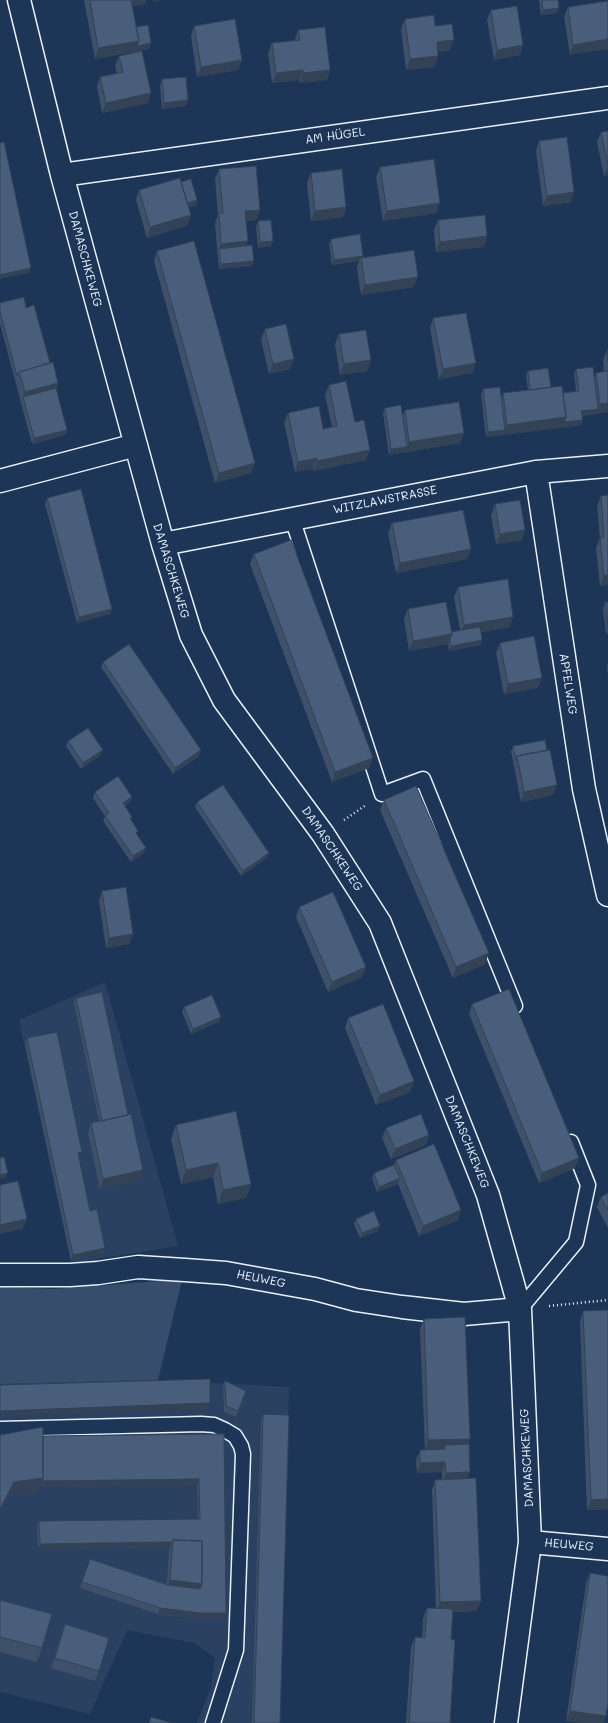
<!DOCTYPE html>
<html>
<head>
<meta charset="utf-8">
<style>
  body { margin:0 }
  canvas { display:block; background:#1d3557 }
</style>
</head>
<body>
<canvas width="608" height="1723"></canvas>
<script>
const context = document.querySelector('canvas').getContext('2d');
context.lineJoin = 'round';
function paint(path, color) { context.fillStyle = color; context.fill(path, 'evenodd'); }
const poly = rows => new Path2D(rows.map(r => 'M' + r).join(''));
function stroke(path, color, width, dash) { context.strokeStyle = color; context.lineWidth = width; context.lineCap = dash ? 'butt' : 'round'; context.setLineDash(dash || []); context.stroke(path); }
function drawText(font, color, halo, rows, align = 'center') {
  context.font = font + ' Mali,sans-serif'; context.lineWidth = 3.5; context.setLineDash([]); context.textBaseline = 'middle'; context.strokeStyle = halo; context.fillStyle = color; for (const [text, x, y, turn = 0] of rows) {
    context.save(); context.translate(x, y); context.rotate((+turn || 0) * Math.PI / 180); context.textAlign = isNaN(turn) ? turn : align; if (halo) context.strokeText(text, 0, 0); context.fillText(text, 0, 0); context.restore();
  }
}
const built = poly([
  [105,982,178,1246,71,1263,19,1020],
  [158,1380,289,1387,280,1723,197,1723,211,1687,215,1658,194,1643,127,1630,90,1714,0,1692,0,1384]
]);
const green = poly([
  [173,1280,182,1280,158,1380,0,1384,0,1287,53,1289]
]);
const path = poly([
  [344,820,366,805],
  [549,1306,608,1300]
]);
const service = poly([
  [292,518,382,794,423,779,515,1006],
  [520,1309,576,1242,588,1185,571,1142],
  [0,1429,201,1424,214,1425,225,1430,235,1436,241,1446,243,1454,236,1650,213,1723]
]);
const minor = poly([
  [19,0,62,175,163,544,191,635,224,700,323,834,380,923,488,1195,520,1309,530,1542,506,1723],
  [62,175,608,98],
  [536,472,584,789,608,895],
  [0,481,136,445],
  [163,544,536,472,608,466],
  [0,1275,70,1275,98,1273,138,1267,185,1270,226,1273,315,1289,356,1300,402,1307,464,1314,520,1309],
  [530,1542,608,1549]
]);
const wall = poly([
  [84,0,146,0,145,4,132,6,136,27,151,43,149,49,95,59],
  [539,0,558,0,559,8,557,13,541,15],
  [608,1,570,55,564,17,568,7],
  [491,10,520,55,494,60,487,20],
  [405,19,435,26,450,50,438,52,435,67,406,70,401,29],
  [194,26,242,60,238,70,197,77,191,36],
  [298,30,330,70,327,80,300,83,299,80,272,83,268,53,272,43,295,40],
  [119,56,148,103,102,113,97,87,100,77,117,73,115,66],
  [162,79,186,106,162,109,160,85],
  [608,131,608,175,604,176,597,142,601,132],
  [539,141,571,202,543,206,536,151],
  [380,167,436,213,383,221,376,177],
  [219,169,260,210,256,220,246,221,246,246,252,266,219,269,215,224,218,214,215,179],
  [311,173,346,207,343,217,311,221,307,183],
  [181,182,197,200,196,205,189,207,191,215,187,225,147,238,136,200,139,190],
  [438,220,487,236,484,247,436,252,434,230],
  [258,221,271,246,258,248,256,227],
  [331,239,363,257,414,287,361,295,357,268,359,261,332,265,329,244],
  [157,251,251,473,215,483,154,261],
  [0,303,26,308,58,383,56,388,67,430,65,435,32,444,0,324],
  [433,318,476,363,472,373,439,379,430,328],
  [265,329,290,369,269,374,261,339],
  [339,334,371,360,367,371,340,375,335,344],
  [607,350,608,350,608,412,582,416,583,420,581,425,486,437,481,395,483,389,501,398,503,393,528,390,526,376,528,371,551,387,563,393,576,391,574,374,576,369,594,378,596,373,604,372,603,360],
  [329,385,355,422,366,460,314,471,313,469,295,472,284,423,288,413,323,429,332,427,325,395],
  [385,408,403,415,405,410,464,433,460,443,389,455,383,413],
  [608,495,608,585,600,586,596,548,600,538,597,506,601,496],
  [47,498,110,614,77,623,45,504],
  [495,504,525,530,522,540,496,544,491,515],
  [392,523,467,559,396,573,388,533],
  [254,554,373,758,369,768,332,782,250,564],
  [458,587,510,627,481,632,482,640,480,645,449,651,448,644,409,651,404,619,408,609,451,632,460,630,454,597],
  [605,602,608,602,608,634,606,634,603,608],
  [500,643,538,688,504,694,496,653],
  [103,662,199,756,173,774,101,667],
  [608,663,608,676,607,667],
  [68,741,101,755,81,769,66,746],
  [513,746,553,795,521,802,511,751],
  [95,792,130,802,125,806,144,853,131,862,103,821,105,816,93,798],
  [384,800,485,964,453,978,380,810],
  [197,802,267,858,241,876,195,807],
  [102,891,130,944,106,948,99,901],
  [299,907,366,967,362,977,328,992,296,917],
  [76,998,139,1181,100,1189,88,1133,91,1123,99,1121,74,1003],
  [472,1004,579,1158,575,1168,539,1183,469,1014],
  [184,1007,219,1022,191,1034,182,1012],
  [348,1018,410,1092,376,1105,345,1028],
  [27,1038,80,1157,79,1157,90,1211,105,1248,103,1253,71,1260,25,1044],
  [176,1125,251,1184,246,1198,218,1204,213,1177,181,1184,171,1139],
  [386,1128,429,1135,426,1145,391,1159,382,1138],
  [396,1160,458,1220,419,1236,398,1184,377,1192,372,1178,374,1173,394,1165],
  [608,1193,608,1228,597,1207,601,1197],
  [356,1219,378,1231,360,1238,354,1224],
  [583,1311,608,1509,587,1510,580,1322],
  [424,1319,470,1439,468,1444,468,1479,477,1611,453,1612,451,1639,450,1723,406,1723,411,1647,415,1637,422,1638,423,1618,427,1608,436,1608,432,1490,435,1480,442,1480,442,1472,417,1473,416,1460,420,1450,425,1450,420,1329],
  [225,1381,244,1397,236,1417,224,1412,223,1386],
  [263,1414,280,1723,252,1723,261,1420],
  [224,1434,225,1618,199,1619,158,1614,80,1588,90,1559,167,1584,169,1550,170,1547,38,1549,37,1527,39,1521,198,1519,197,1485,40,1487,38,1492,8,1496,0,1435,43,1436],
  [590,1573,604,1723,566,1721,586,1583],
  [0,1600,42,1648,37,1662,0,1652],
  [65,1624,99,1671,95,1681,51,1668,61,1635]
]);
const shadedWall = poly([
  [129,0,146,0,145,4,127,7],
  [153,0,162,0,152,2],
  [559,8,557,13,541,15,543,10],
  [608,39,608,49,570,55,573,45],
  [454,40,450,50,433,52,437,42],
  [139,41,151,43,149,49,95,59,98,48],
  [523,45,520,55,494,60,497,50],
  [438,56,435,67,406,70,410,59],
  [242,60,238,70,197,77,201,67],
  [303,70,299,80,272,83,276,73],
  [330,70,327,80,300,83,303,73],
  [151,93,148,103,102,113,106,103],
  [188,100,186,106,162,109,164,103],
  [608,166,608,175,604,176],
  [574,192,571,202,543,206,547,196],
  [197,200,196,205,182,209,184,204],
  [440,203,436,213,383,221,387,211],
  [346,207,343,217,311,221,315,211],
  [260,210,256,220,242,221,245,211],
  [191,215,187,225,147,238,150,227],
  [487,236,484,247,436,252,440,242],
  [248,241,244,251,219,249,221,244],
  [273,241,271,246,258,248,260,242],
  [363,256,361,261,361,258,359,261,332,265,334,260],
  [254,261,252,266,219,269,221,264],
  [31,268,29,273,0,279,0,275],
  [418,277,414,287,361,295,365,285],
  [294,359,290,369,269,374,273,364],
  [371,360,367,371,340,375,344,364],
  [476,363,472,373,439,379,443,369],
  [58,383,54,394,23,397,25,392],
  [608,403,608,412,580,416,581,411,598,409,600,404],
  [566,417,583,420,581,425,486,437,488,432,505,430,507,425],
  [67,430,65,435,32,444,34,438],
  [464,433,460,443,389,455,391,449,407,447,409,442],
  [370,450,366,460,314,471,317,461],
  [317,458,313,469,295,472,298,462],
  [255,463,251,473,215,483,219,473],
  [525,530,522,540,496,544,500,534],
  [471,549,467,559,396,573,400,563],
  [608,575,608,585,600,586,604,576],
  [112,609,110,614,77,623,79,617],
  [513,617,510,627,460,635,464,625],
  [608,629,608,634,606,634],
  [452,634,448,644,409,651,413,641],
  [482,640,480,645,449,651,451,646],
  [542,678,538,688,504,694,508,684],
  [103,750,101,755,81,769,83,763],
  [201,750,199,756,173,774,175,768],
  [373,758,369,768,332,782,335,772],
  [557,785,553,795,521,802,524,792],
  [132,797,130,802,121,809,123,803],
  [146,848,144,853,131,862,133,856],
  [269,853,267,858,241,876,243,871],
  [133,934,130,944,106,948,109,938],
  [489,953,485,964,453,978,456,967],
  [366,967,362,977,328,992,332,982],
  [221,1017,219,1022,191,1034,193,1029],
  [414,1081,410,1092,376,1105,380,1095],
  [429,1135,426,1145,391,1159,395,1149],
  [82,1152,80,1157,76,1158,78,1153],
  [579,1158,575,1168,539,1183,542,1173],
  [218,1163,213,1177,181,1184,186,1170],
  [143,1170,139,1181,100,1189,103,1179],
  [8,1173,6,1178,0,1179,0,1175],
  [400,1178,398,1184,377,1192,379,1187],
  [251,1184,246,1198,218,1204,223,1190],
  [461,1210,458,1220,419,1236,423,1226],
  [27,1219,23,1229,0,1234,0,1225],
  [380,1226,378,1231,360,1238,362,1233],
  [105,1248,103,1253,71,1260,73,1255],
  [210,1403,208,1409,0,1416,0,1411],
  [470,1439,466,1449,445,1445,443,1450,425,1451,428,1440],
  [445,1462,442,1472,417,1473,420,1463],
  [470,1472,466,1482,442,1483,446,1473],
  [43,1478,199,1479,197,1485,40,1487,38,1492,8,1496,0,1513,0,1509,14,1482],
  [608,1499,608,1509,587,1510,591,1500],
  [172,1542,170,1547,38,1549,40,1544],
  [170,1580,202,1584,198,1594,166,1590],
  [481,1601,477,1611,436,1612,440,1602],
  [160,1608,226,1613,225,1618,199,1619,158,1614],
  [570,1711,606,1716,604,1723,580,1723,566,1721]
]);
const building = poly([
  [90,0,131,0,139,41,98,48,90,0],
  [542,0,558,0,559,8,543,10,542,0],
  [608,1,608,39,573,45,568,7,608,1],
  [517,6,523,45,497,50,491,10,517,6],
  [434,15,435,26,452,24,454,40,437,42,438,56,410,59,405,19,434,15],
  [235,19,242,60,201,67,194,26,235,19],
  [148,25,151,43,137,46,139,41,136,27,148,25],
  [325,27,330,70,303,73,303,70,276,73,272,43,300,40,298,30,325,27],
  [142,51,151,93,106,103,100,77,123,72,119,56,142,51],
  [186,77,188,100,164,103,162,79,186,77],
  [608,131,608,165,601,132,608,131],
  [567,137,574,192,547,196,539,141,567,137],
  [4,142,31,268,0,275,0,143,4,142],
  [434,159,440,203,387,211,380,167,434,159],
  [256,166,260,210,245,211,248,241,221,244,219,213,223,213,219,169,256,166],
  [342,169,346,207,315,211,311,173,342,169],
  [180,178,191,215,150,227,139,190,180,178],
  [191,179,197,200,187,203,181,182,191,179],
  [485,215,487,236,440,242,438,220,485,215],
  [271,220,273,241,260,242,258,221,271,220],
  [360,234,363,256,334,260,331,239,360,234],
  [194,241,255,463,219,473,157,251,194,241],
  [252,245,254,261,221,264,219,249,252,245],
  [414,250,418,277,365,285,361,258,414,250],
  [24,297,26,308,34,305,50,363,19,372,17,376,0,311,0,303,24,297],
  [466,313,476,363,443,369,433,318,466,313],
  [286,324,294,359,273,364,265,329,286,324],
  [366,330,371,360,344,364,339,334,366,330],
  [607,350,608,350,608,361,607,350],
  [53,362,58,383,25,392,19,372,53,362],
  [593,367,598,409,581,411,583,420,564,422,566,417,563,393,579,391,576,369,593,367],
  [548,368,551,387,530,390,528,371,548,368],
  [608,371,608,403,600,404,596,373,608,371],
  [346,381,355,422,364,420,370,450,317,461,317,458,298,462,288,413,319,406,323,429,337,426,329,385,346,381],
  [562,386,566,417,507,425,503,393,562,386],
  [500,387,505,430,488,432,483,389,500,387],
  [56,388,67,430,34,438,23,397,56,388],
  [459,402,464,433,409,442,405,410,459,402],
  [401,405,407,447,391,449,385,408,401,405],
  [81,489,112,609,79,617,47,498,81,489],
  [608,495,608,575,604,576,600,538,604,537,601,496,608,495],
  [520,500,525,530,500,534,495,504,520,500],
  [463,510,471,549,400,563,392,523,463,510],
  [291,540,373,758,335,772,254,554,291,540],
  [508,579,513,617,464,625,458,587,508,579],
  [446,602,452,634,413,641,408,609,446,602],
  [605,602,608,602,608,629,605,602],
  [480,627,482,640,451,646,450,639,452,634,451,632,480,627],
  [534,636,542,678,508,684,500,643,534,636],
  [129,644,201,750,175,768,103,662,129,644],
  [88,728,103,750,83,763,68,741,88,728],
  [545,740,547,750,517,756,516,761,513,746,545,740],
  [550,750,557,785,524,792,517,756,550,750],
  [118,776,132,797,123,803,132,817,130,818,138,831,136,833,146,848,133,856,105,816,109,813,95,792,118,776],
  [223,785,269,853,243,871,197,802,223,785],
  [416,786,489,953,456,967,384,800,416,786],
  [126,887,133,934,109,938,102,891,126,887],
  [333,892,366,967,332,982,299,907,333,892],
  [509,989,579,1158,542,1173,472,1004,509,989],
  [102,992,128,1115,102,1121,76,998,102,992],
  [212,995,221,1017,193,1029,184,1007,212,995],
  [383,1004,414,1081,380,1095,348,1018,383,1004],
  [57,1032,82,1152,78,1153,90,1211,97,1209,105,1248,73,1255,27,1038,57,1032],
  [236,1111,251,1184,223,1190,218,1163,186,1170,176,1125,236,1111],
  [131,1114,143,1170,103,1179,91,1123,131,1114],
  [421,1114,429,1135,395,1149,386,1128,421,1114],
  [434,1144,461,1210,423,1226,396,1160,434,1144],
  [4,1157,8,1173,0,1175,0,1158,4,1157],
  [394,1165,400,1178,379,1187,374,1173,394,1165],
  [18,1181,27,1219,0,1225,0,1185,18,1181],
  [608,1193,608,1211,601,1197,608,1193],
  [374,1211,380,1226,362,1233,356,1219,374,1211],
  [608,1310,608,1499,591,1500,583,1311,608,1310],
  [465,1317,470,1439,428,1440,424,1319,465,1317],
  [210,1379,210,1403,0,1411,0,1385,210,1379],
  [225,1381,246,1391,238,1411,226,1406,225,1381],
  [263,1414,289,1415,280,1723,254,1723,263,1414],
  [43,1427,43,1478,14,1482,0,1509,0,1435,43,1427],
  [224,1434,226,1613,201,1613,160,1608,82,1582,90,1559,168,1585,200,1589,202,1584,202,1541,173,1540,172,1542,40,1544,39,1521,200,1519,199,1479,42,1481,43,1478,43,1436,224,1434],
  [469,1444,470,1472,446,1473,445,1462,420,1463,420,1450,445,1449,445,1445,469,1444],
  [476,1478,481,1601,440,1602,435,1480,476,1478],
  [173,1540,202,1541,202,1584,170,1580,173,1540],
  [590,1573,608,1576,608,1704,606,1716,570,1711,590,1573],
  [0,1600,52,1614,42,1648,0,1637,0,1600],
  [427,1608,453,1609,451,1639,455,1640,450,1723,409,1723,415,1637,425,1638,427,1608],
  [65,1624,109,1638,99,1671,55,1658,65,1624],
  [151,1717,172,1723,149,1723,151,1717]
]);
const streetNames = [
  ["AM HÜGEL",335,136,-8],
  ["DAMASCHKEWEG",85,259,75],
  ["WITZLAWSTRASSE",385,500,-11],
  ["DAMASCHKEWEG",171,571,73],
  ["APFELWEG",568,684,81],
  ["DAMASCHKEWEG",332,849,56],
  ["DAMASCHKEWEG",467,1142,68],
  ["HEUWEG",261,1279,11],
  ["DAMASCHKEWEG",527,1458,-93],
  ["HEUWEG",569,1545,5]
];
paint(built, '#2a4162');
paint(green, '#374d6c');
stroke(service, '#e8f1f8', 17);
stroke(minor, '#e8f1f8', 25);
stroke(path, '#e8f1f8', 2.5, [1, 3]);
stroke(service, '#1d3557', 14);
stroke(minor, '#1d3557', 22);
paint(wall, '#3f5169');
paint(shadedWall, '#334255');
paint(building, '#495e7a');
stroke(building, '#334255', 1);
drawText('12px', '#e8f1f8', '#1d3557', streetNames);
</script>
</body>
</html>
